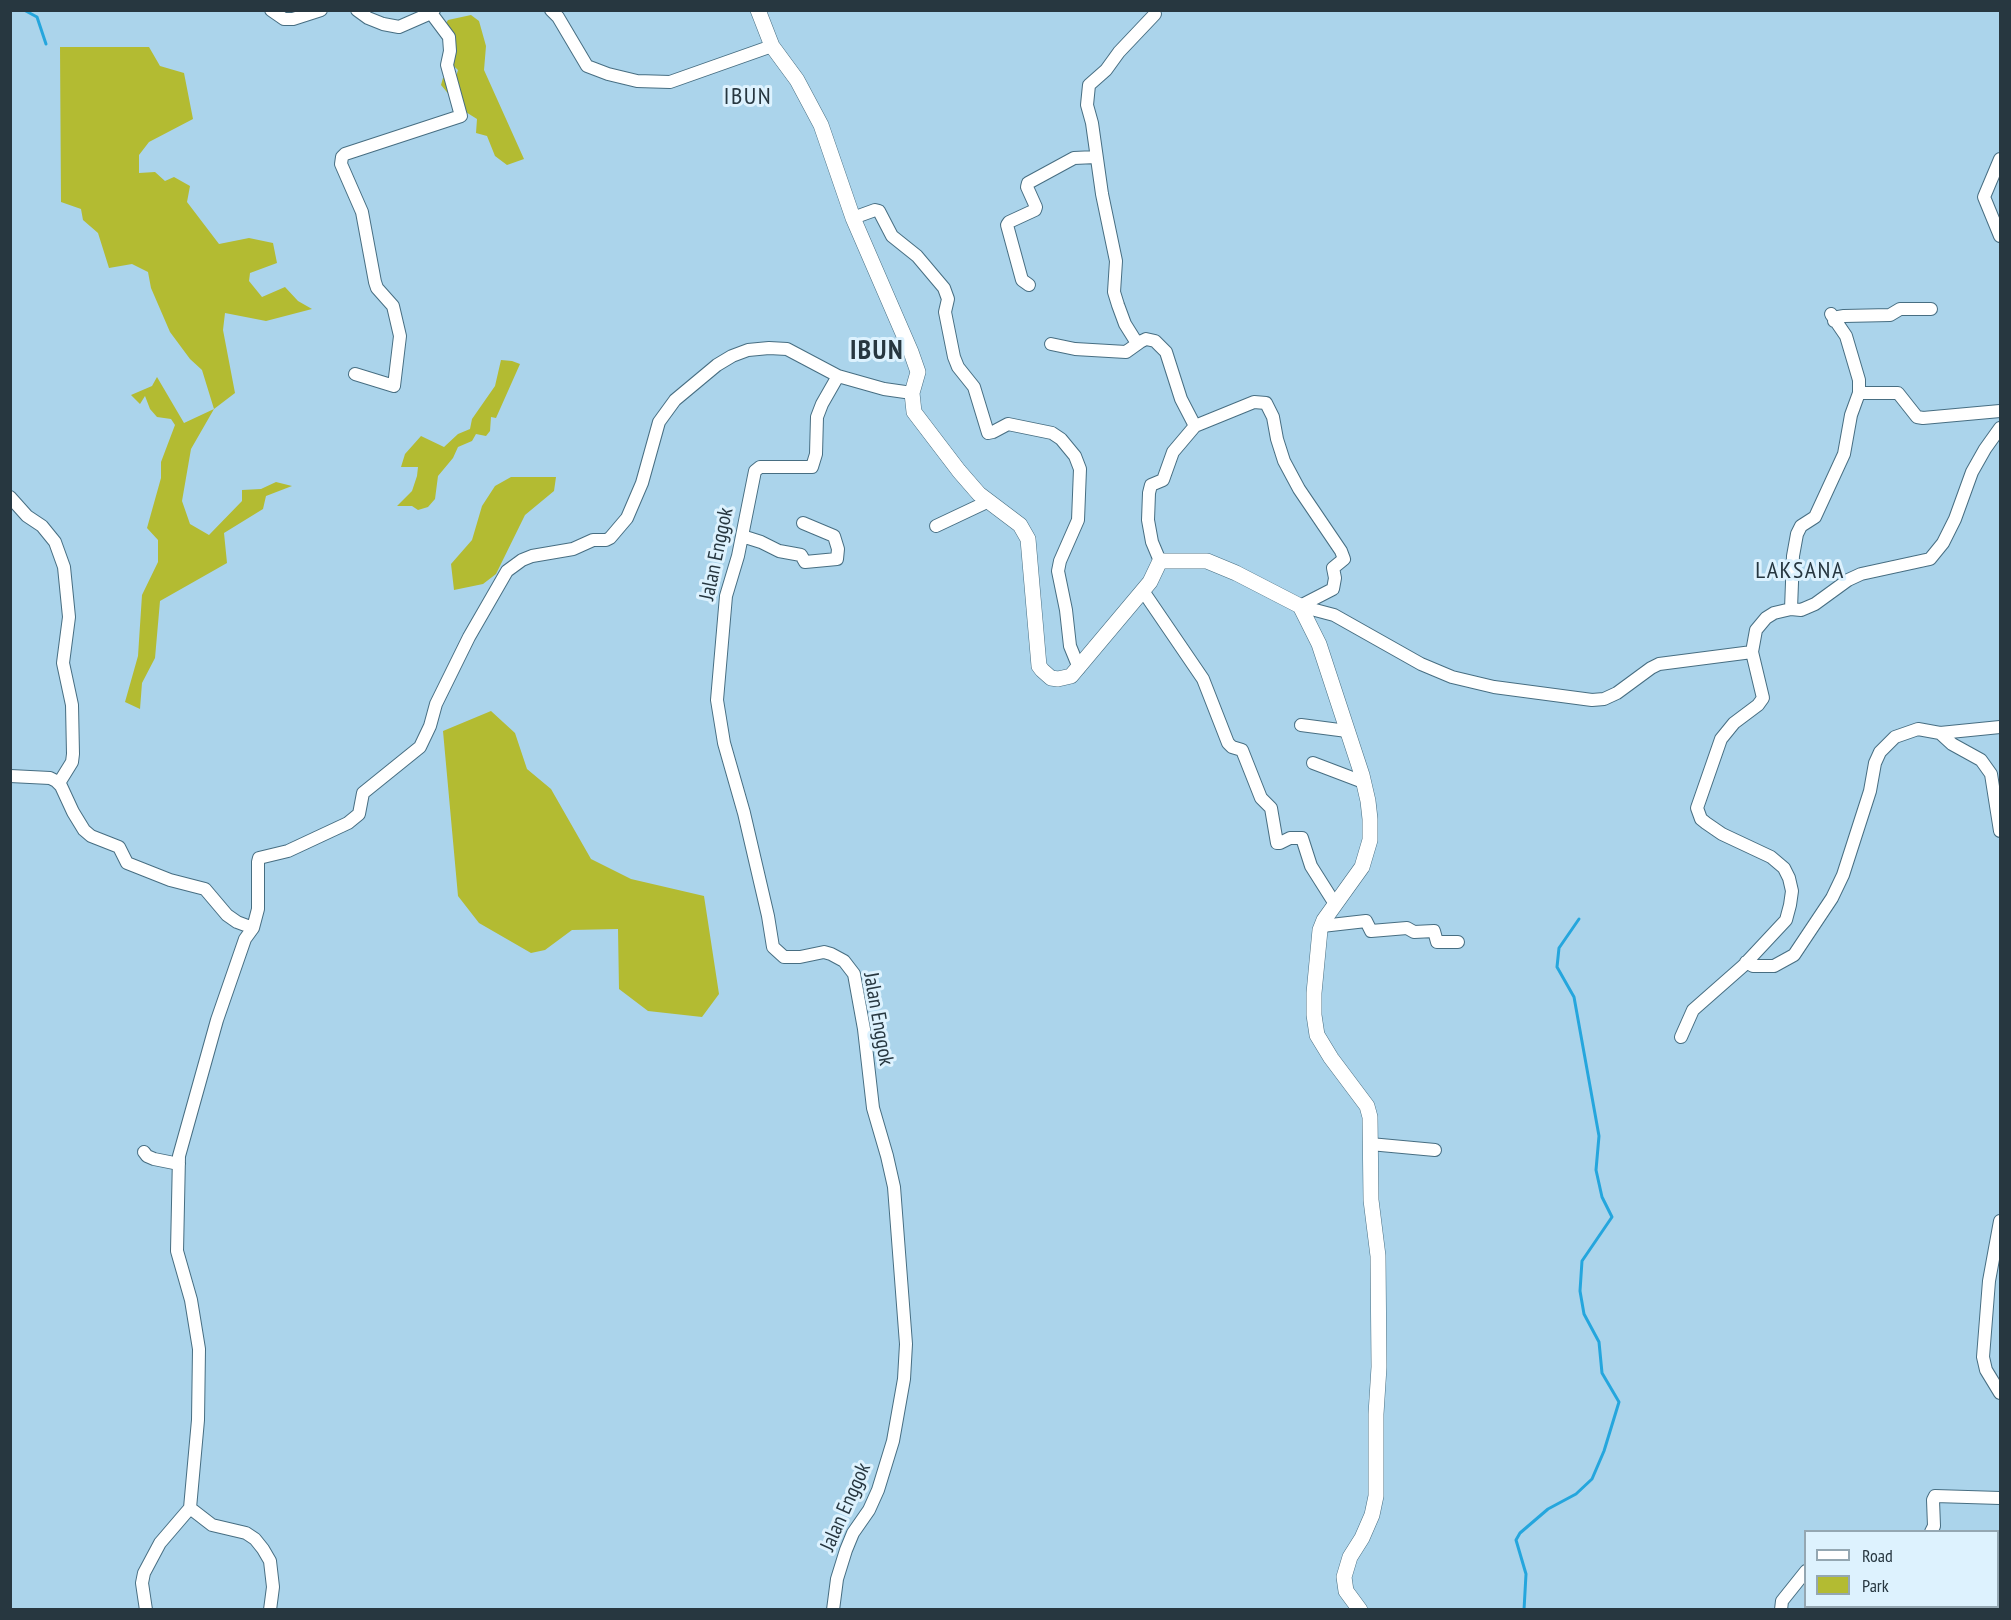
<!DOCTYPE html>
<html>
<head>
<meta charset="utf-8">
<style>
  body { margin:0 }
  #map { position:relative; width:2011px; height:1620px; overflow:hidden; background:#abd4eb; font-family:"PT Sans Narrow",sans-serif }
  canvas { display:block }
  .frame { position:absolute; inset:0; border:12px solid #273740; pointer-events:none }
  .legend { position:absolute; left:1804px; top:1530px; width:195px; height:78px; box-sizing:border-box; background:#ddf2fe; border:2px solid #94a7b2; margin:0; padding:8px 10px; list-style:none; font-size:18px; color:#273740 }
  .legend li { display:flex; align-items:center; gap:12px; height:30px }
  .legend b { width:30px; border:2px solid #94a7b2 }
</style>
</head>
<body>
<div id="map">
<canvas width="2011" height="1620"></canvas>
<div class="frame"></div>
<ul class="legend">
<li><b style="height:8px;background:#fff"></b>Road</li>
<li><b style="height:16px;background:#b3bb32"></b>Park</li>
</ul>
</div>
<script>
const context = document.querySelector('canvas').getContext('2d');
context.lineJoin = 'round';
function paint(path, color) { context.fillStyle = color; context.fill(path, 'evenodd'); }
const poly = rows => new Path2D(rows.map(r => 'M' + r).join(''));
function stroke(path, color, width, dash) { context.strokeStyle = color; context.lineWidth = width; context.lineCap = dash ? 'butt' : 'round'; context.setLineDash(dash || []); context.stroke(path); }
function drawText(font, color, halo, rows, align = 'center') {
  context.font = font + ' "PT Sans Narrow",sans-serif'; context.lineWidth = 6; context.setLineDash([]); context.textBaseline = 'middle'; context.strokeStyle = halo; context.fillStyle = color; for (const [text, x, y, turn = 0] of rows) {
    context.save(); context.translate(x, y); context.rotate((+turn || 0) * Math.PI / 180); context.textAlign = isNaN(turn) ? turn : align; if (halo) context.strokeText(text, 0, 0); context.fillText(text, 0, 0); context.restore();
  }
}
const green = poly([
  [471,15,479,21,486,46,484,70,524,159,507,165,495,156,487,136,476,133,477,119,461,109,441,85,443,78,456,77,458,70,446,59,445,25,448,20],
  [60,47,149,47,160,66,184,73,193,119,149,142,139,155,139,173,155,172,165,181,174,177,190,186,187,202,219,244,249,238,273,243,277,263,250,273,249,281,262,297,285,287,298,301,312,309,266,321,225,313,223,330,235,393,214,409,191,449,182,501,190,524,209,535,242,501,242,490,261,489,276,482,292,486,266,496,263,509,224,533,227,563,160,601,155,658,142,683,140,709,125,702,138,656,142,595,158,562,158,540,147,528,161,478,161,462,175,425,171,419,157,417,150,409,145,396,140,404,131,395,152,386,157,377,184,423,214,409,202,370,190,359,170,332,151,288,148,272,132,264,109,268,98,233,83,220,81,209,61,202],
  [501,360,512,361,520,364,496,418,491,417,490,431,486,436,476,434,472,441,458,447,453,458,438,476,435,499,428,507,418,510,412,506,397,506,412,491,417,476,418,467,401,467,405,454,421,436,444,447,458,434,470,429,472,419,495,386],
  [511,477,556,477,554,491,525,515,496,574,483,584,454,590,451,564,472,540,482,506,495,486],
  [491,711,515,733,527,769,551,789,591,859,631,879,704,896,719,994,702,1017,648,1011,619,989,618,929,572,930,545,950,531,953,479,923,458,896,443,731]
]);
const stream = poly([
  [24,10,37,17,46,44],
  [1524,1610,1526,1574,1516,1540,1520,1533,1548,1509,1576,1494,1592,1479,1604,1451,1619,1402,1602,1373,1599,1342,1584,1314,1580,1291,1582,1261,1612,1217,1602,1197,1596,1170,1599,1136,1574,997,1557,967,1559,948,1579,919]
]);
const minor = poly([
  [271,10,284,19,293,19,321,10],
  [357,10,368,18,383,24,399,27,431,13,434,10],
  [551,10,558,17,587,66,608,74,637,81,670,82,772,46],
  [1155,14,1119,52,1106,70,1089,85,1087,105,1092,123,1102,194,1116,261,1114,292,1118,305,1125,324,1135,340,1140,342,1146,339,1155,341,1166,352,1181,399,1195,426,1173,452,1163,480,1151,485,1149,493,1148,520,1152,542,1160,561],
  [2000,159,1984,197,2000,236],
  [853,218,875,210,879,211,892,236,917,256,944,288,948,299,945,312,954,357,958,367,974,387,988,433,993,432,1008,424,1052,433,1061,439,1075,456,1080,469,1078,520,1060,561,1058,571,1066,610,1070,646,1079,668],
  [1029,285,1022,280,1007,225,1009,222,1035,210,1036,207,1027,187,1028,183,1074,158,1096,157],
  [1834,321,1838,317,1844,316,1890,315,1900,309,1931,309],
  [1051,344,1075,349,1126,352,1140,342],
  [355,374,394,386,400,336,393,306,377,288,375,282,362,212,341,164,342,157,345,154,461,116,447,65,450,51,449,37,431,13],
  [1859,393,1898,393,1917,417,1923,418,2000,411],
  [1195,426,1254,402,1266,403,1273,417,1277,439,1284,461,1299,489,1341,551,1344,559,1333,568,1335,578,1333,589,1300,606],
  [10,497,27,516,42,526,55,542,64,567,69,617,63,663,72,705,73,754,72,762,59,783],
  [936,526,989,501],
  [742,536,761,542,779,551,801,555,805,562,837,559,838,549,834,536,803,523],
  [1143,591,1203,679,1228,743,1232,747,1242,750,1261,798,1271,808,1277,843,1280,843,1290,838,1302,838,1311,866,1335,904],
  [1300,606,1334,615,1421,664,1452,677,1494,687,1592,700,1604,699,1617,693,1651,668,1659,664,1752,652,1756,630,1766,618,1774,613,1791,609,1801,610,1815,604,1848,580,1861,574,1930,559,1943,543,1955,519,1972,472,1985,449,2000,428],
  [1791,609,1793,556,1797,534,1801,526,1815,517,1844,454,1851,415,1859,393,1859,380,1846,336,1831,314],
  [1301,725,1347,731],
  [1940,733,2000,727],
  [1313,763,1363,782],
  [10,776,50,778,56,781,61,786,73,812,84,830,91,836,119,847,127,863,170,880,205,889,227,915,237,922,253,928],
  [1322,926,1366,921,1371,931,1407,928,1414,932,1434,931,1437,942,1458,942],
  [1746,962,1753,966,1774,966,1794,955,1832,898,1843,875,1870,791,1875,763,1880,752,1895,737,1918,729,1940,733,1952,744,1981,760,1991,774,2000,831],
  [1681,1037,1693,1010,1743,966,1786,920,1790,905,1792,891,1789,878,1784,868,1771,857,1722,834,1706,823,1701,819,1697,808,1721,739,1734,723,1758,705,1763,698,1752,652],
  [1370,1144,1435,1150],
  [144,1152,147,1156,154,1159,179,1164],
  [2000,1221,1989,1281,1983,1357,1986,1370,2000,1393],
  [190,1508,212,1525,246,1533,255,1539,263,1549,270,1561,273,1587,270,1610],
  [1931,1532,1934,1526,1933,1500,1935,1496,2000,1498],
  [146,1610,142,1583,144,1573,160,1543,190,1508,198,1420,199,1349,191,1300,177,1251,179,1156,217,1020,245,939,253,928,258,909,258,862,259,858,288,851,348,823,359,814,363,793,420,747,430,726,436,704,469,637,507,571,522,560,532,556,573,549,593,540,606,540,610,538,627,518,642,483,659,422,675,400,717,365,732,356,748,350,769,348,787,349,838,376,884,389,912,393],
  [833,1610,837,1579,846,1550,853,1533,869,1510,878,1490,893,1441,904,1379,906,1344,894,1187,887,1156,873,1108,864,1029,854,974,844,961,831,954,824,952,800,957,784,957,773,947,768,916,744,813,724,743,717,700,726,596,738,556,755,471,760,467,812,467,816,454,817,417,822,404,838,376],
  [1781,1610,1782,1601,1806,1571]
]);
const major = poly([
  [758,10,772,46,797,80,821,125,853,218,911,352,918,372,912,393,914,412,959,471,979,494,1020,525,1028,539,1039,666,1042,670,1051,678,1058,679,1071,676,1150,582,1160,561,1207,561,1236,573,1300,606,1319,644,1362,775,1368,801,1370,819,1370,840,1362,867,1324,920,1320,930,1314,993,1314,1015,1317,1035,1331,1058,1367,1106,1370,1117,1371,1200,1378,1256,1379,1367,1376,1414,1376,1496,1372,1515,1362,1538,1350,1557,1344,1577,1346,1591,1360,1610]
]);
const streetNames = [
  ["Jalan Enggok",717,554,-78],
  ["Jalan Enggok",878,1019,80],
  ["Jalan Enggok",846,1507,-66]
];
const quarterNames = [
  ["IBUN",748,97],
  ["LAKSANA",1800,571]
];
const districtNames = [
  ["IBUN",877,351]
];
paint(green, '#b3bb32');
stroke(stream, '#25a6dd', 3);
stroke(minor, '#476e82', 14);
stroke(major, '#476e82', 16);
stroke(minor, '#fff', 12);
stroke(major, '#fff', 15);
drawText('21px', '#273740', '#ddf2fe', streetNames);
context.letterSpacing = '1.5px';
drawText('24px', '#273740', '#ddf2fe', quarterNames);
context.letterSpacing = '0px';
context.letterSpacing = '1.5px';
drawText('bold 27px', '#273740', '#ddf2fe', districtNames);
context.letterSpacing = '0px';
</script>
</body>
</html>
